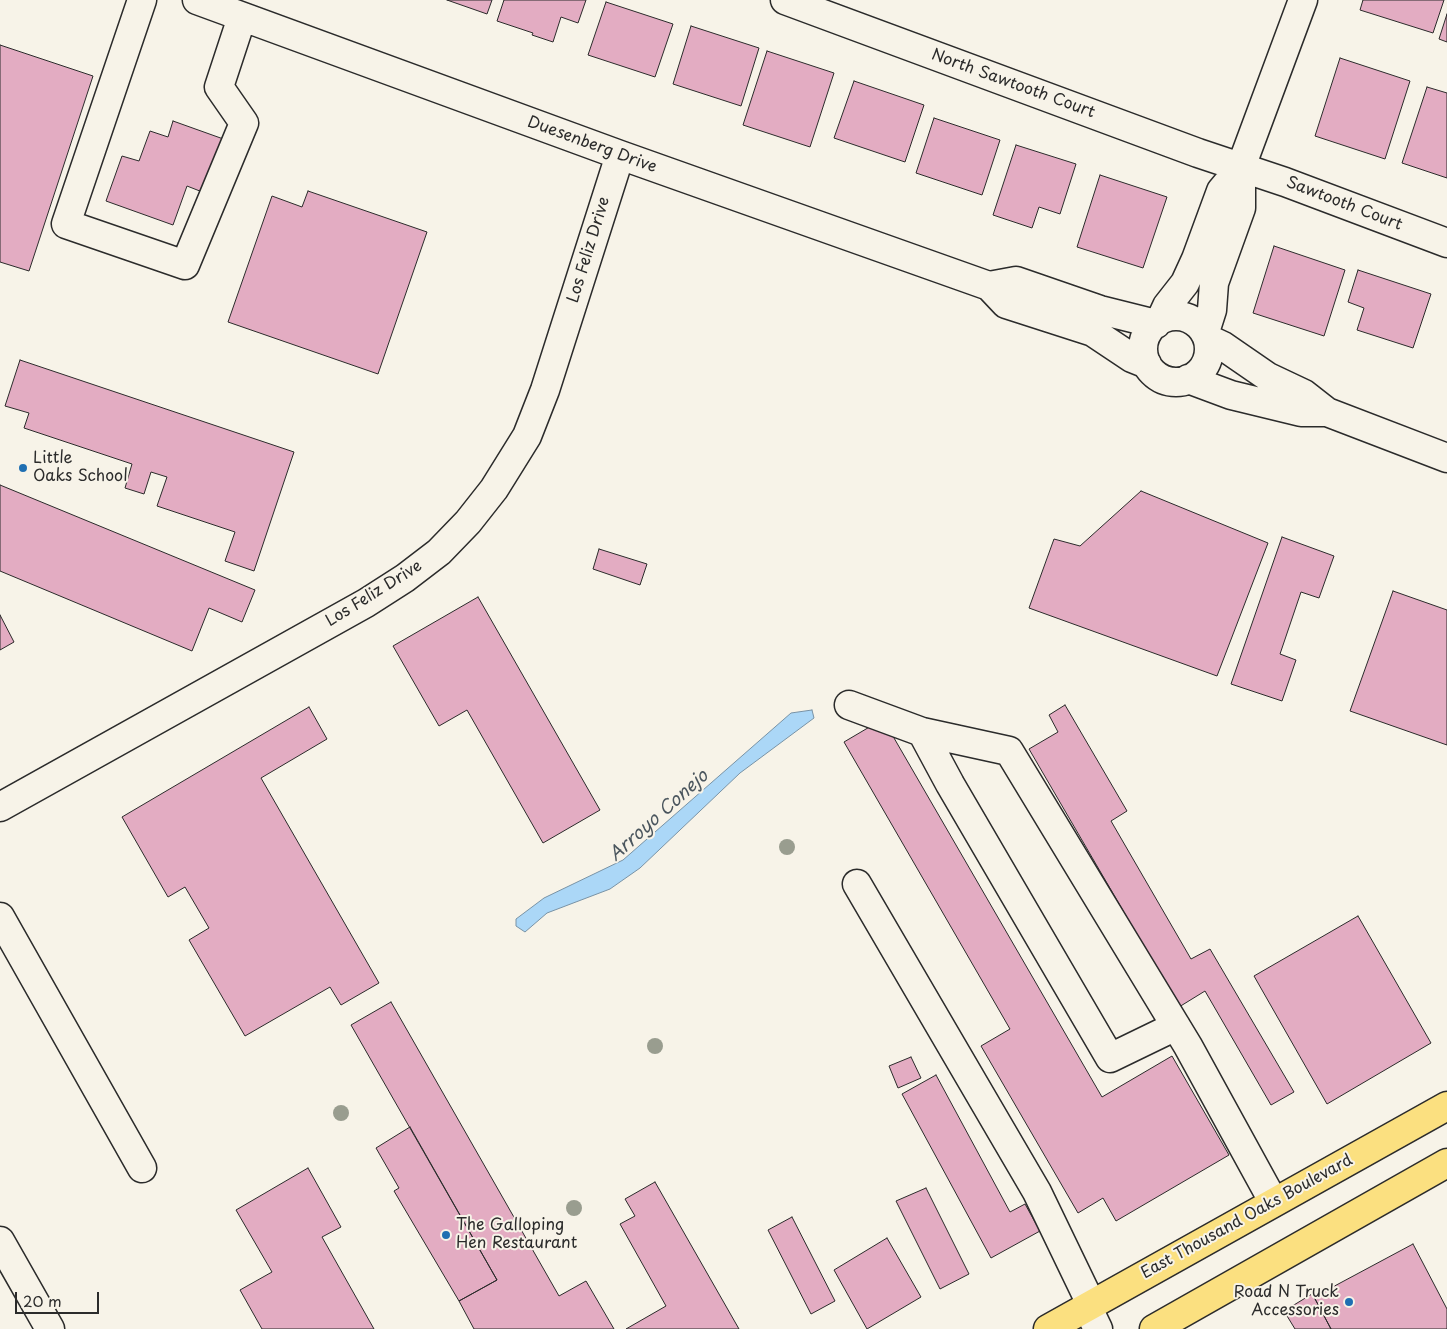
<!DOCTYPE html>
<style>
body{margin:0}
#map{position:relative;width:1447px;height:1329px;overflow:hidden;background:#f7f3e8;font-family:"Playpen Sans",sans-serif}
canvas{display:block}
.scale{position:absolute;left:15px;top:1292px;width:84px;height:22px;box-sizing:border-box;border:2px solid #2b2b2b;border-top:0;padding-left:6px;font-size:15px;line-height:18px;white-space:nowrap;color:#2b2b2b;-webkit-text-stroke:4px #f7f3e8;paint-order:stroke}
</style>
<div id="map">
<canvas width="1447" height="1329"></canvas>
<div class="scale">20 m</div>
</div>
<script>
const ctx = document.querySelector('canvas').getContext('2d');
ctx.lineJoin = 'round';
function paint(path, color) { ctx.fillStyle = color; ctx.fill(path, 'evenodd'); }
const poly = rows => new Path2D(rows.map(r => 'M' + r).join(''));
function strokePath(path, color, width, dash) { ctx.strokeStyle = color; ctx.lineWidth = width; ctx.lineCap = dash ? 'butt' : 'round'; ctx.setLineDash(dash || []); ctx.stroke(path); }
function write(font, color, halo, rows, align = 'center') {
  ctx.font = font + ' "Playpen Sans",sans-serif'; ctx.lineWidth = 4; ctx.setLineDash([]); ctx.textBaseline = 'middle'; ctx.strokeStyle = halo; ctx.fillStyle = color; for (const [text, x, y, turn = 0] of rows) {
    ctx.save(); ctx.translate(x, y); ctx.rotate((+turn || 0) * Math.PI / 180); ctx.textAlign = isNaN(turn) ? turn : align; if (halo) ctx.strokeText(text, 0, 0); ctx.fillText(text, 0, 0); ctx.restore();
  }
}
const water = poly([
 [812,710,814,718,740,773,640,868,610,889,547,913,525,932,516,926,516,919,544,898,623,860,791,713,812,710]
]);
paint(water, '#abd7f7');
strokePath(water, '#7892a5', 1);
const building = poly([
 [447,0,492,0,487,14,447,0],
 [504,0,586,0,578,23,561,17,553,42,532,35,533,33,497,21,504,0],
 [1363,0,1444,0,1433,33,1360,10,1363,0],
 [606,2,673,24,655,77,588,55,606,2],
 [1447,14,1447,42,1439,39,1447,14],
 [691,26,759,48,741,106,673,84,691,26],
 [0,45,93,76,29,271,0,262,0,45],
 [767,51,834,73,810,147,743,125,767,51],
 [1340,58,1410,81,1385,159,1315,136,1340,58],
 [854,81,924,105,905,162,834,138,854,81],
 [1427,87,1447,93,1447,178,1402,163,1427,87],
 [934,118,1000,140,982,195,916,173,934,118],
 [173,121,229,141,210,195,187,186,173,225,106,201,122,156,139,161,150,131,168,137,173,121],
 [1016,145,1076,164,1060,214,1039,207,1032,228,993,215,1016,145],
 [1100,175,1167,197,1143,268,1077,247,1100,175],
 [308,191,427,232,378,374,228,322,272,196,302,207,308,191],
 [1274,246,1345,270,1324,336,1253,313,1274,246],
 [1358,270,1431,294,1413,348,1357,330,1364,308,1348,302,1358,270],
 [20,360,294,452,254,571,225,561,235,532,157,506,167,477,151,472,144,494,125,488,132,464,24,428,29,413,5,406,20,360],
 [0,485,255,590,242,622,209,608,192,651,0,571,0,485],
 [1141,491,1268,543,1217,676,1029,608,1054,539,1080,546,1141,491],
 [1282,537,1334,556,1319,598,1301,592,1280,654,1296,660,1282,701,1231,684,1282,537],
 [599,549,647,564,640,585,593,569,599,549],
 [1393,591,1447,610,1447,745,1350,711,1393,591],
 [478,597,600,810,543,843,467,710,439,726,393,646,478,597],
 [0,615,14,642,0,650,0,615],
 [1065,705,1127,811,1111,821,1191,959,1210,949,1294,1092,1271,1105,1205,991,1179,1007,1029,749,1058,732,1049,715,1065,705],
 [309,707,327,739,261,778,379,983,341,1005,330,987,245,1036,189,940,209,928,185,887,168,897,122,817,309,707],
 [883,719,1102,1097,1172,1056,1229,1155,1116,1221,1103,1198,1078,1213,981,1046,1010,1029,844,742,883,719],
 [1358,916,1431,1043,1327,1104,1254,976,1358,916],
 [391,1002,559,1296,586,1281,614,1329,474,1329,459,1301,497,1280,351,1025,391,1002],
 [911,1057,921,1078,898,1088,889,1066,911,1057],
 [936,1075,1010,1212,1025,1204,1040,1231,991,1258,902,1094,936,1075],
 [410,1127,497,1280,459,1301,394,1191,399,1188,376,1148,410,1127],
 [308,1168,341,1227,322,1237,374,1329,262,1329,240,1290,272,1272,236,1210,308,1168],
 [655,1182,739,1329,626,1329,666,1306,620,1224,635,1216,625,1199,655,1182],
 [926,1188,969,1274,940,1289,896,1201,926,1188],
 [792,1217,835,1301,811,1314,768,1230,792,1217],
 [887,1238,921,1297,867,1329,834,1270,887,1238],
 [1413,1244,1447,1309,1447,1329,1331,1329,1314,1297,1413,1244],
 [1312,1294,1314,1297,1331,1329,1295,1329,1284,1311,1312,1294]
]);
paint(building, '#e3acc2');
strokePath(building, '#2b2b2b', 1);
const minor = poly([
 [142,0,66,224,185,265,244,123,219,87,242,17],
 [197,0,620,155,989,286,1006,304,1093,332,1132,358,1147,364],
 [785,0,1198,153,1285,182,1447,243],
 [989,286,1016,281,1100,310,1156,324],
 '1143 349a33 33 0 1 1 66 0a33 33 0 1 1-66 0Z',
 [1161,319,1167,306,1185,283,1196,259,1221,191,1241,167,1303,0],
 [1205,332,1212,310,1214,283,1241,208,1241,167],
 [1208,339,1223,346,1268,377,1304,394,1327,412,1447,458],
 [1188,379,1231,395,1301,412,1327,412],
 [849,705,922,732,1009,751,1188,1046,1273,1201],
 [922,732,950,784,1110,1058,1176,1026],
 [0,807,366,603,405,578,439,552,468,522,494,489,527,436,545,390,620,155],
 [857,884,1037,1192,1091,1304],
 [0,917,142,1168],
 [0,1241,50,1329],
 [1087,1306,1098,1329]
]);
const major = poly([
 [1048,1329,1447,1106],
 [1154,1329,1447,1163]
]);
strokePath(minor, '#2b2b2b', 31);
strokePath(major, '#2b2b2b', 31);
strokePath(minor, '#f7f3e8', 28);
strokePath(major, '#fbe080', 28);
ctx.fillStyle = '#999d8f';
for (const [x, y] of [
 [787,847],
 [655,1046],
 [341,1113],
 [574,1208]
]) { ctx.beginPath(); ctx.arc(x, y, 8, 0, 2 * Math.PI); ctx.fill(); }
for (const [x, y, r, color] of [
 [23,468,5,"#1f6fb2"],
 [446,1235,5,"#1f6fb2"],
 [1349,1302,5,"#1f6fb2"]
]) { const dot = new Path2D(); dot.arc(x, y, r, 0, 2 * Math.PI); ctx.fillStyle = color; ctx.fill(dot); strokePath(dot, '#f7f3e8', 2); }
write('16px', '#2b2b2b', '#f7f3e8', [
 ["North Sawtooth Court",1013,84,20],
 ["Duesenberg Drive",592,145,20],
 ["Sawtooth Court",1344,204,21],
 ["Los Feliz Drive",589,250,-73],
 ["Los Feliz Drive",374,594,-32],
 ["East Thousand Oaks Boulevard",1247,1217,-29]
]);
write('16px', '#2b2b2b', '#f7f3e8', [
 ["Little",33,459],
 ["Oaks School",33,477],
 ["The Galloping",456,1226],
 ["Hen Restaurant",456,1244],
 ["Road N Truck",1339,1293,"right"],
 ["Accessories",1339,1311,"right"]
], 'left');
write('italic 18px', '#4b565e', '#f7f3e8', [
 ["Arroyo Conejo",659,816,-42]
]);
</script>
